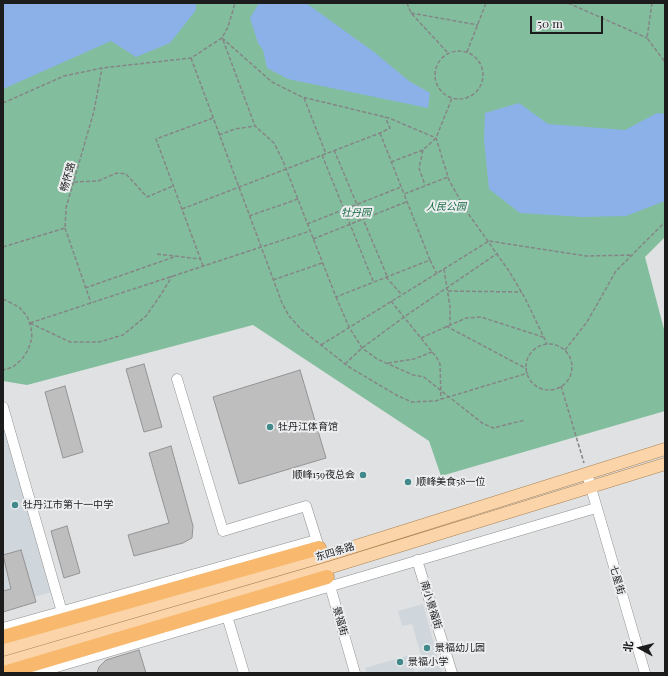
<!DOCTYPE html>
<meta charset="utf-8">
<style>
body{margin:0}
#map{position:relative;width:668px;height:676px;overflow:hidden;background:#e0e1e2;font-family:"Playfair Display","Noto Sans SC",serif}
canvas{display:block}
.frame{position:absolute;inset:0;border:4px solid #1c1c1d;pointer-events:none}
.north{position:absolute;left:620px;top:628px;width:40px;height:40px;-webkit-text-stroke:3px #edeeef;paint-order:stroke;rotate:277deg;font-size:11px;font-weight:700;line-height:16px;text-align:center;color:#1c1c1d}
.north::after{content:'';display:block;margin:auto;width:14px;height:18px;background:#1c1c1d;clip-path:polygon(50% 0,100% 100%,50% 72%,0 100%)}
.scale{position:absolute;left:530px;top:16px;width:73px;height:18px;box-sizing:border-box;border:2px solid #1c1c1d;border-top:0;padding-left:5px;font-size:12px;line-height:14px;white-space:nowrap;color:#1c1c1d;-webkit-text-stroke:3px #edeeef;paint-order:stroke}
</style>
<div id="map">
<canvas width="668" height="676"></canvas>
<div class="frame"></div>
<div class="north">北</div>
<div class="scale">50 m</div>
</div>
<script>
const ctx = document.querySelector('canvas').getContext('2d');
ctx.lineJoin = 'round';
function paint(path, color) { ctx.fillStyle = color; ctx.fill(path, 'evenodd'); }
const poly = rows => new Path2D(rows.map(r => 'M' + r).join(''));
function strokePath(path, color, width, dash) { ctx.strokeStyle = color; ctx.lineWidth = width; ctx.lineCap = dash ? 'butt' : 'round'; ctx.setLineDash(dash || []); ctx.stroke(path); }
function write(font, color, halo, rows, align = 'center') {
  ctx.font = font + ' "Playfair Display","Noto Sans SC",serif'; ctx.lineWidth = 4; ctx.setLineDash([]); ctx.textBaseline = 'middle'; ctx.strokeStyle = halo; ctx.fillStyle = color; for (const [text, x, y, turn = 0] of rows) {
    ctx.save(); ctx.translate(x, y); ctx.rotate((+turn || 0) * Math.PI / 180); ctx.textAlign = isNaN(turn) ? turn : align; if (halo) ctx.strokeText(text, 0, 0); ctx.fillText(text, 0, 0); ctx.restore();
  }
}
paint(poly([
 [3,418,52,592,3,606],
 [423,604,442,673,418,673,418,671,425,669,412,624,402,626,398,611],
 [410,655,415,673,366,673,365,668]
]), '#cfd6dc');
paint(poly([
 [3,3,665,3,665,237,645,257,665,333,665,411,441,476,429,441,253,325,27,385,3,381]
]), '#82be9d');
paint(poly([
 [3,3,196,3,196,10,170,43,136,57,111,41,3,89],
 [259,3,306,3,374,52,409,81,430,93,428,108,288,79,267,68,263,50,258,43,250,18],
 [519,103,548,124,625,130,657,113,665,114,665,201,626,216,583,217,520,213,489,189,484,140,485,113]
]), '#8cb1e8');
const building = poly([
 [144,364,162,427,144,432,126,369,144,364],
 [300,370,326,458,239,484,213,397,300,370],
 [65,386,83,452,63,458,45,392,65,386],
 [171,446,193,526,192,538,183,543,134,556,128,535,169,523,149,453,171,446],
 [67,526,80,573,64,578,51,531,67,526],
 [21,550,36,602,3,612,3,591,11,589,3,555,21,550],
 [139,650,146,673,97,673,99,667,106,660,139,650]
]);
paint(building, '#bfbebf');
strokePath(building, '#949394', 1);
const minor = poly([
 [177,379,223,531,306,506,321,554],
 [3,407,62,612],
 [587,474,645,673],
 [417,560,452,673],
 [328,579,355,673],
 [227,616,244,673],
 [3,628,316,540],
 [36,673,596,508]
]);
const major = poly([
 [3,650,321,557,665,449],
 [3,663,325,569,665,464]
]);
const highway = poly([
 [3,637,319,548],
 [4,673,327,577]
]);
strokePath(minor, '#8e8f8f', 11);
strokePath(major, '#ab8252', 13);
strokePath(highway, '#ab8252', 15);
strokePath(poly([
 [407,3,411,13,448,53],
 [568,3,647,38],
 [652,3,647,38,665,62],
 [411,13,478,25],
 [222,38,272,82,302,97,389,118,436,138,449,180,465,209,509,271,525,298,547,344],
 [223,40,255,126,274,143,283,161,336,297,430,260,404,194],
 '435 75a24 24 0 1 1 48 0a24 24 0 1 1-48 0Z',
 [467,52,486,3],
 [191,58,282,303,289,316,302,330,349,367,398,396,412,402,435,401,528,373],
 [304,98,326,154],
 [3,103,64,76,102,68,191,58,222,38,228,27,235,3],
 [380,133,404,194,448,177],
 [219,135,235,129,255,126],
 [334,150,387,276],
 [423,150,419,168,425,185],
 [322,155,373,281],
 [391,162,423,150,436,138,452,98],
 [74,182,98,181,117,173,126,174,147,197,173,186],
 [182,209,380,133,390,128,385,117],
 [249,216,298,199],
 [307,224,401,187],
 [65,228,91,303],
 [313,239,406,202],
 [3,247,65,228,66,208,94,111,102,68],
 [157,254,200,259],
 [430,260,437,274],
 [203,266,156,139,213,118],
 [444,269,450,307,450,324],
 [386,277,402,295],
 [273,280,322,263],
 [85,288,177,256],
 [448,291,522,292],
 [336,297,349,327,362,348,377,359,413,375,424,377,482,423,493,428,525,420],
 [3,299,19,307,27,316,31,327,32,338,28,350,22,359,13,367,3,370],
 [391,301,437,358,440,364,441,399],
 [30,323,310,231],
 [30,323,70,342,99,342,123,335,146,316,162,293,172,276],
 [446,326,527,369],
 [421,338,466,318,481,317,543,337],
 '526 367a23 23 0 1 1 46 0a23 23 0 1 1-46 0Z',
 [321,345,489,241,586,256,633,255],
 [565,350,587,322,616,271,665,222],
 [388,363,414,359,432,352],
 [345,364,362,348,404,317,498,253],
 [561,386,584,463]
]), '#858586', 1.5, [4, 2]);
strokePath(minor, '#fff', 10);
strokePath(major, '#fbd5a9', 12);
strokePath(highway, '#f8b96f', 14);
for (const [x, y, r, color] of [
 [270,427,4,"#41898b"],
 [363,475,4,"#41898b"],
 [408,482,4,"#41898b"],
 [15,505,4,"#41898b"],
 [427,648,4,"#41898b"],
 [400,662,4,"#41898b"]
]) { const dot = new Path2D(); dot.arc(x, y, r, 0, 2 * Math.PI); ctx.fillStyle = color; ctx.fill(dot); strokePath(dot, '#edeeef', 1.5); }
write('10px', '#1c1c1d', '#edeeef', [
 ["畅怀路",68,177,-74],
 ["东四条路",335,552,-17],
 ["七星街",617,580,74],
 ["南小景福街",431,605,73],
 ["景福街",340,621,74]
]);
write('italic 10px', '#146743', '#edeeef', [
 ["人民公园",446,207],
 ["牡丹园",356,213]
]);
write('10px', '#1c1c1d', '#edeeef', [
 ["牡丹江体育馆",278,427],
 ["顺峰159夜总会",355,475,"right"],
 ["顺峰美食58一位",416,482],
 ["牡丹江市第十一中学",23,505],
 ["景福幼儿园",435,648],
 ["景福小学",408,662]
], 'left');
</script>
